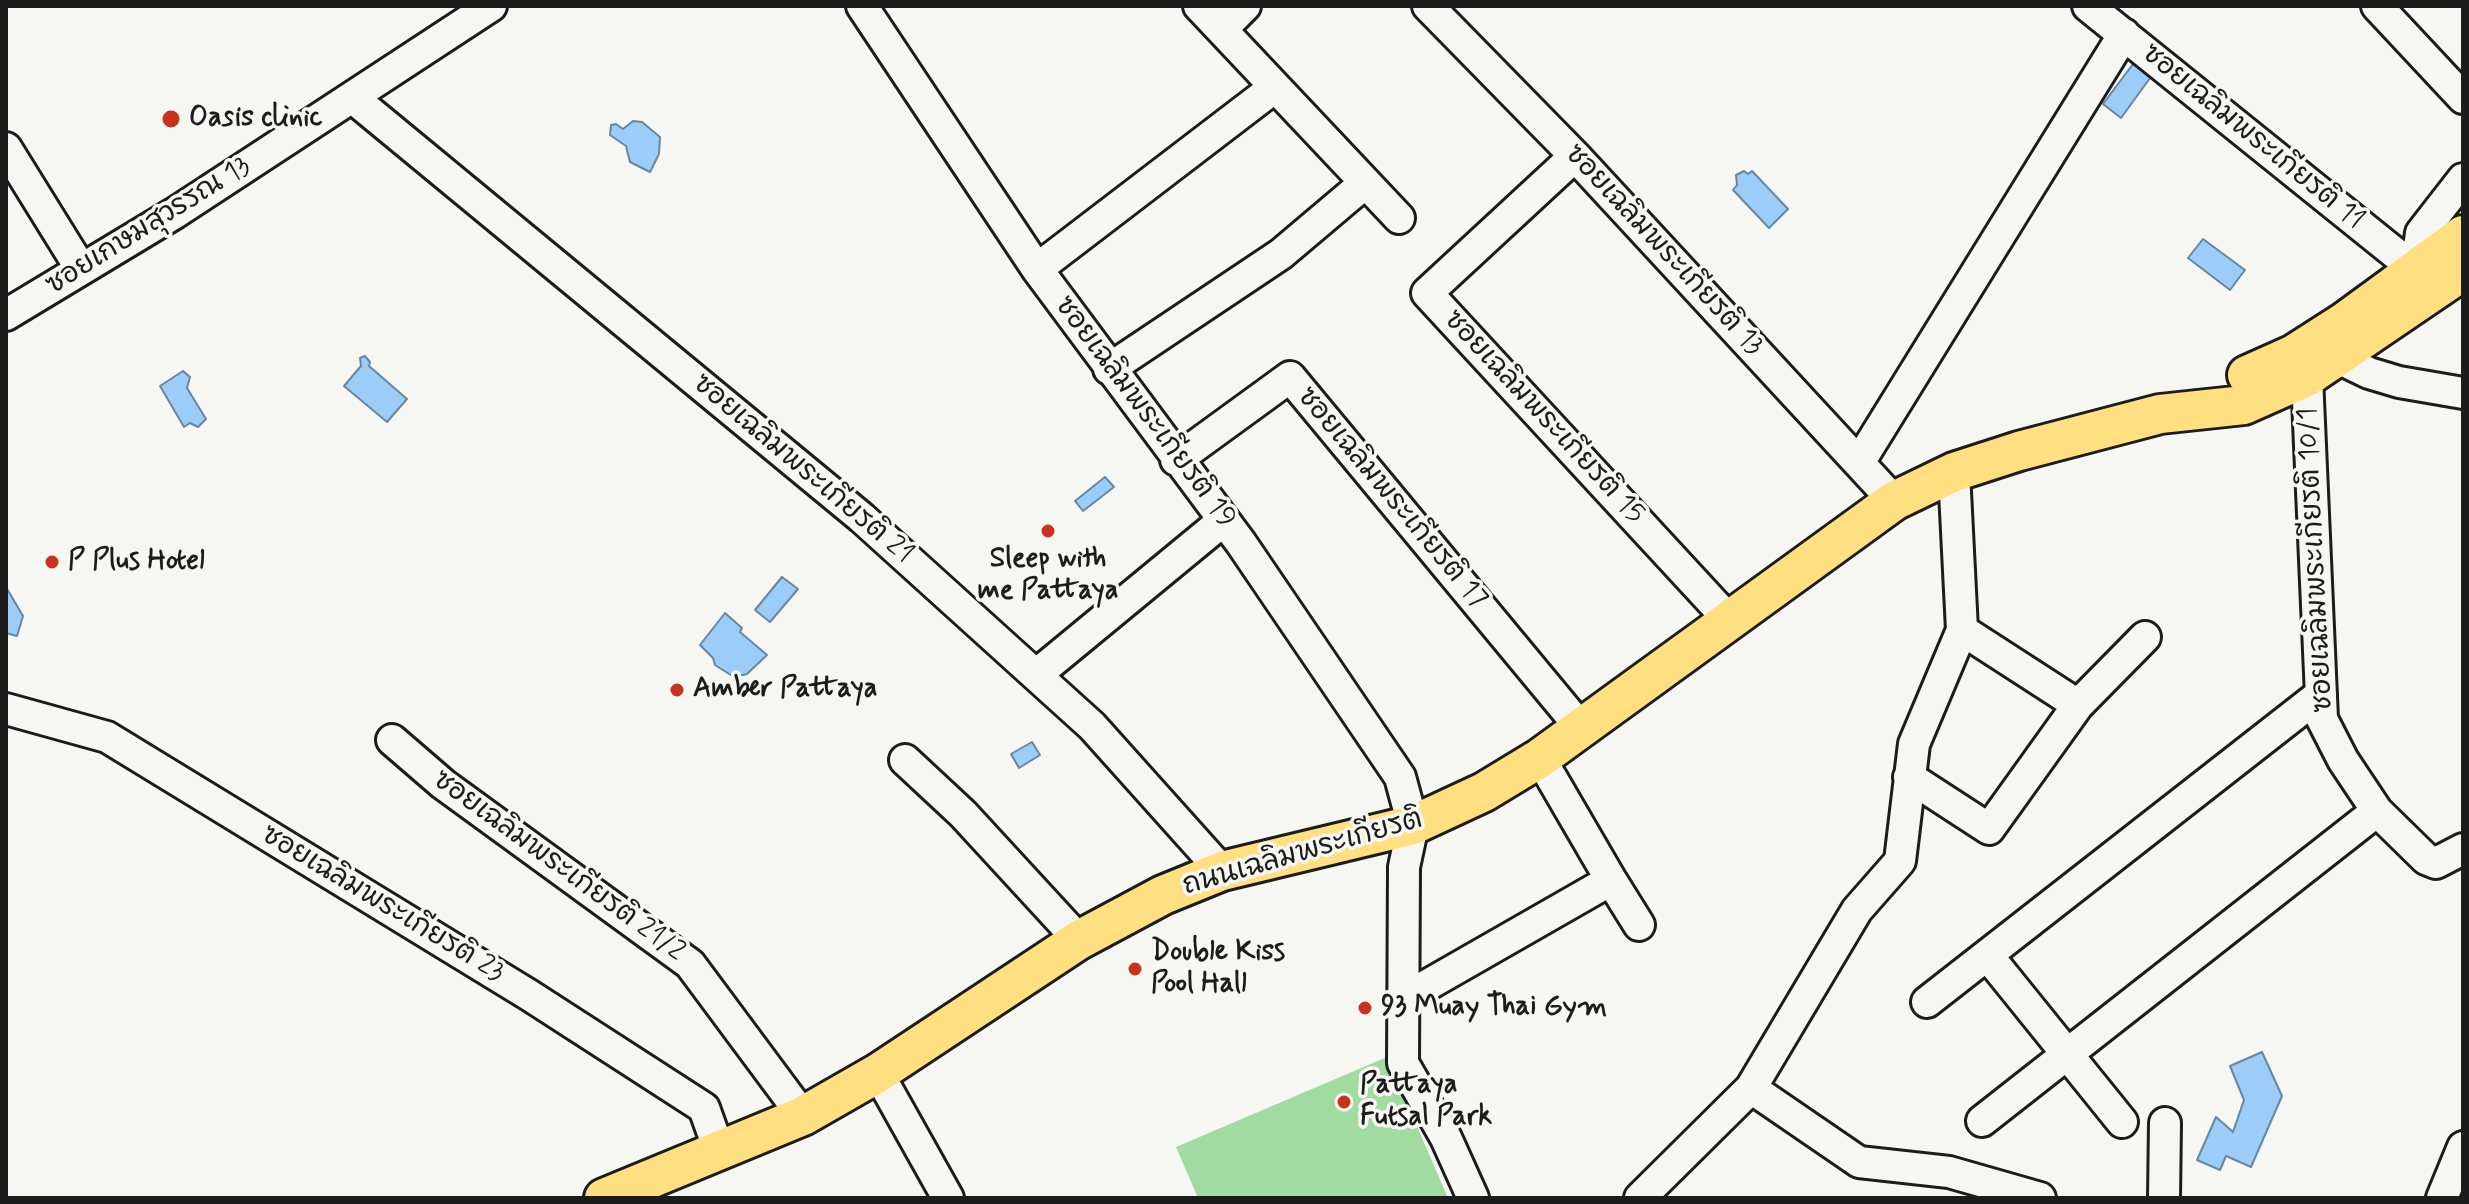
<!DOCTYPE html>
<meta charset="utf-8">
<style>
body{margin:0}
#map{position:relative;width:2469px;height:1204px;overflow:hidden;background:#f6f6f2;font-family:Mynerve,sans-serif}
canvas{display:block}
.frame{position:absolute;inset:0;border:8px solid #1c1c1c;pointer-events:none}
</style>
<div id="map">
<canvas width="2469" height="1204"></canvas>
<div class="frame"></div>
</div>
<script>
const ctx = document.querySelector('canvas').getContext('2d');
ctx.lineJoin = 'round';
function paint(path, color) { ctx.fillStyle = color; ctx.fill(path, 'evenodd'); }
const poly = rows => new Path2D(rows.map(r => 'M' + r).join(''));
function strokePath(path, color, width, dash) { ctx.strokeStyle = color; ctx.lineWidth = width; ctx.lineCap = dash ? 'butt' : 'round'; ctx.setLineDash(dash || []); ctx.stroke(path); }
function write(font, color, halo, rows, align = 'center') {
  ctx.font = font + ' Mynerve,"Playpen Sans Thai",sans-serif'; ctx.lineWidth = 7; ctx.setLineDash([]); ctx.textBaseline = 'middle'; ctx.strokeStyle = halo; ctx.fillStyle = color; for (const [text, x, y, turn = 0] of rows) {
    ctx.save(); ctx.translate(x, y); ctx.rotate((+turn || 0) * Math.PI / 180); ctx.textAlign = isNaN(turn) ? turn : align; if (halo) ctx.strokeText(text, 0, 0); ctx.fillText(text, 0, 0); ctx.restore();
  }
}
paint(poly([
 [1387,1057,1448,1198,1198,1198,1176,1147]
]), '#a1dba1');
const water = poly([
 [2136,60,2153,74,2121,118,2103,104,2136,60],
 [633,121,642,122,660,137,659,154,650,172,630,162,626,146,610,135,611,125,616,124,623,129,633,121],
 [1744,171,1748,174,1752,171,1788,209,1769,228,1733,190,1737,185,1736,175,1744,171],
 [2203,239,2245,270,2230,290,2188,258,2203,239],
 [365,356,370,362,369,366,407,399,387,422,344,386,361,366,360,358,365,356],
 [183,371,190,377,187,388,206,419,198,427,190,423,184,427,160,386,183,371],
 [1105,477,1114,487,1083,511,1075,501,1105,477],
 [782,577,798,589,770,622,755,610,782,577],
 [6,587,23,616,17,636,6,633,6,587],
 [725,613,742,628,740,632,767,655,747,674,734,677,715,665,713,658,700,645,725,613],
 [1032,742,1040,755,1019,768,1011,754,1032,742],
 [2262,1052,2282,1096,2251,1167,2226,1156,2220,1170,2197,1160,2216,1117,2233,1132,2244,1100,2230,1066,2262,1052]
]);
paint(water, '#9bcdf8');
strokePath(water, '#6886a0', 2);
const minor = poly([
 [862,6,1037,269,1241,543,1400,777,1413,825,1404,867,1403,1063,1446,1138,1473,1198],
 [1199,6,1399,218],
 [1428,6,1575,156,1894,501],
 [2088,6,2416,270],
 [2377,6,2463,98],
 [1222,29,1245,6],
 [353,98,862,518,1092,726,1222,871],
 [6,148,81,269],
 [1575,156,1427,293,1730,621],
 [1037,269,1275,87],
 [2416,270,2421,233,2463,179],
 [6,315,175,213,491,6],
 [2338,358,2369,373,2399,382,2463,393],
 [1109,369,1281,254,1365,183],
 [2307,377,2322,719,2343,760,2377,811,2426,859,2436,863,2463,849],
 [1176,460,1290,377,1581,728],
 [1860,461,2124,34],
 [1962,630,2078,705],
 [1036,675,1224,520],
 [6,709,107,737,529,995,704,1108,720,1153],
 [392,740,443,784,690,964,803,1116],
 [905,760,963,814,1079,940],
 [1909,777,1989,829,2078,705,2145,637],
 [1611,880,1639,925],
 [1988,956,2122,1122],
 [1403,999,1611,880,1540,758],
 [1927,1002,2321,694],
 [878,1073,948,1198],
 [1751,1088,1859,1162,1949,1172,2040,1198],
 [1982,1121,2377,811],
 [1640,1198,1751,1088,1857,910,1900,861,1914,744,1962,630,1954,472],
 [2164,1198,2165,1123],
 [2442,1198,2463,1147]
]);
const major = poly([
 [2247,375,2294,354,2344,322,2463,235],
 [604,1198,803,1116,878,1073,1079,940,1163,895,1222,871,1413,825,1484,792,1540,758,1894,501,1954,472,2019,451,2160,414,2244,405,2307,377,2463,271]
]);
strokePath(minor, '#1c1c1c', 36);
strokePath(major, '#1c1c1c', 44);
strokePath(minor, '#f6f6f2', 30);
strokePath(major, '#ffdf80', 38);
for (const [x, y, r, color] of [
 [171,119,10,"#c8321e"],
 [1048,531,8,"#c8321e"],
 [52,562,8,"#c8321e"],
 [677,690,8,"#c8321e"],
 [1135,969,8,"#c8321e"],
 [1365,1008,8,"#c8321e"],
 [1344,1102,8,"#c8321e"]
]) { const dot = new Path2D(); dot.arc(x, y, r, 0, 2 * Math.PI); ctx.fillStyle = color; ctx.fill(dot); strokePath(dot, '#f6f6f2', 3); }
write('bold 28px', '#1c1c1c', '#f6f6f2', [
 ["Oasis clinic",189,119],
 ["Sleep with",1048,560,"center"],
 ["me Pattaya",1048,592,"center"],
 ["P Plus Hotel",68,562],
 ["Amber Pattaya",693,690],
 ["Double Kiss",1151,953],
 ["Pool Hall",1151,985],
 ["93 Muay Thai Gym",1381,1008],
 ["Pattaya",1360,1086],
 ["Futsal Park",1360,1118]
], 'left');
write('28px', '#1c1c1c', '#f6f6f2', [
 ["ซอยเฉลิมพระเกียรติ 11",2252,138,39],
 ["ซอยเกษมสุวรรณ 13",149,227,-32],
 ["ซอยเฉลิมพระเกียรติ 13",1663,251,47],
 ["ซอยเฉลิมพระเกียรติ 19",1144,413,53],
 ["ซอยเฉลิมพระเกียรติ 15",1543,418,47],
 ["ซอยเฉลิมพระเกียรติ 21",802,470,40],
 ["ซอยเฉลิมพระเกียรติ 17",1391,499,50],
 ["ซอยเฉลิมพระเกียรติ 10/1",2317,560,-93],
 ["ถนนเฉลิมพระเกียรติ",1303,854,-16],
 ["ซอยเฉลิมพระเกียรติ 21/2",558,867,36],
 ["ซอยเฉลิมพระเกียรติ 23",382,905,31]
]);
</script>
